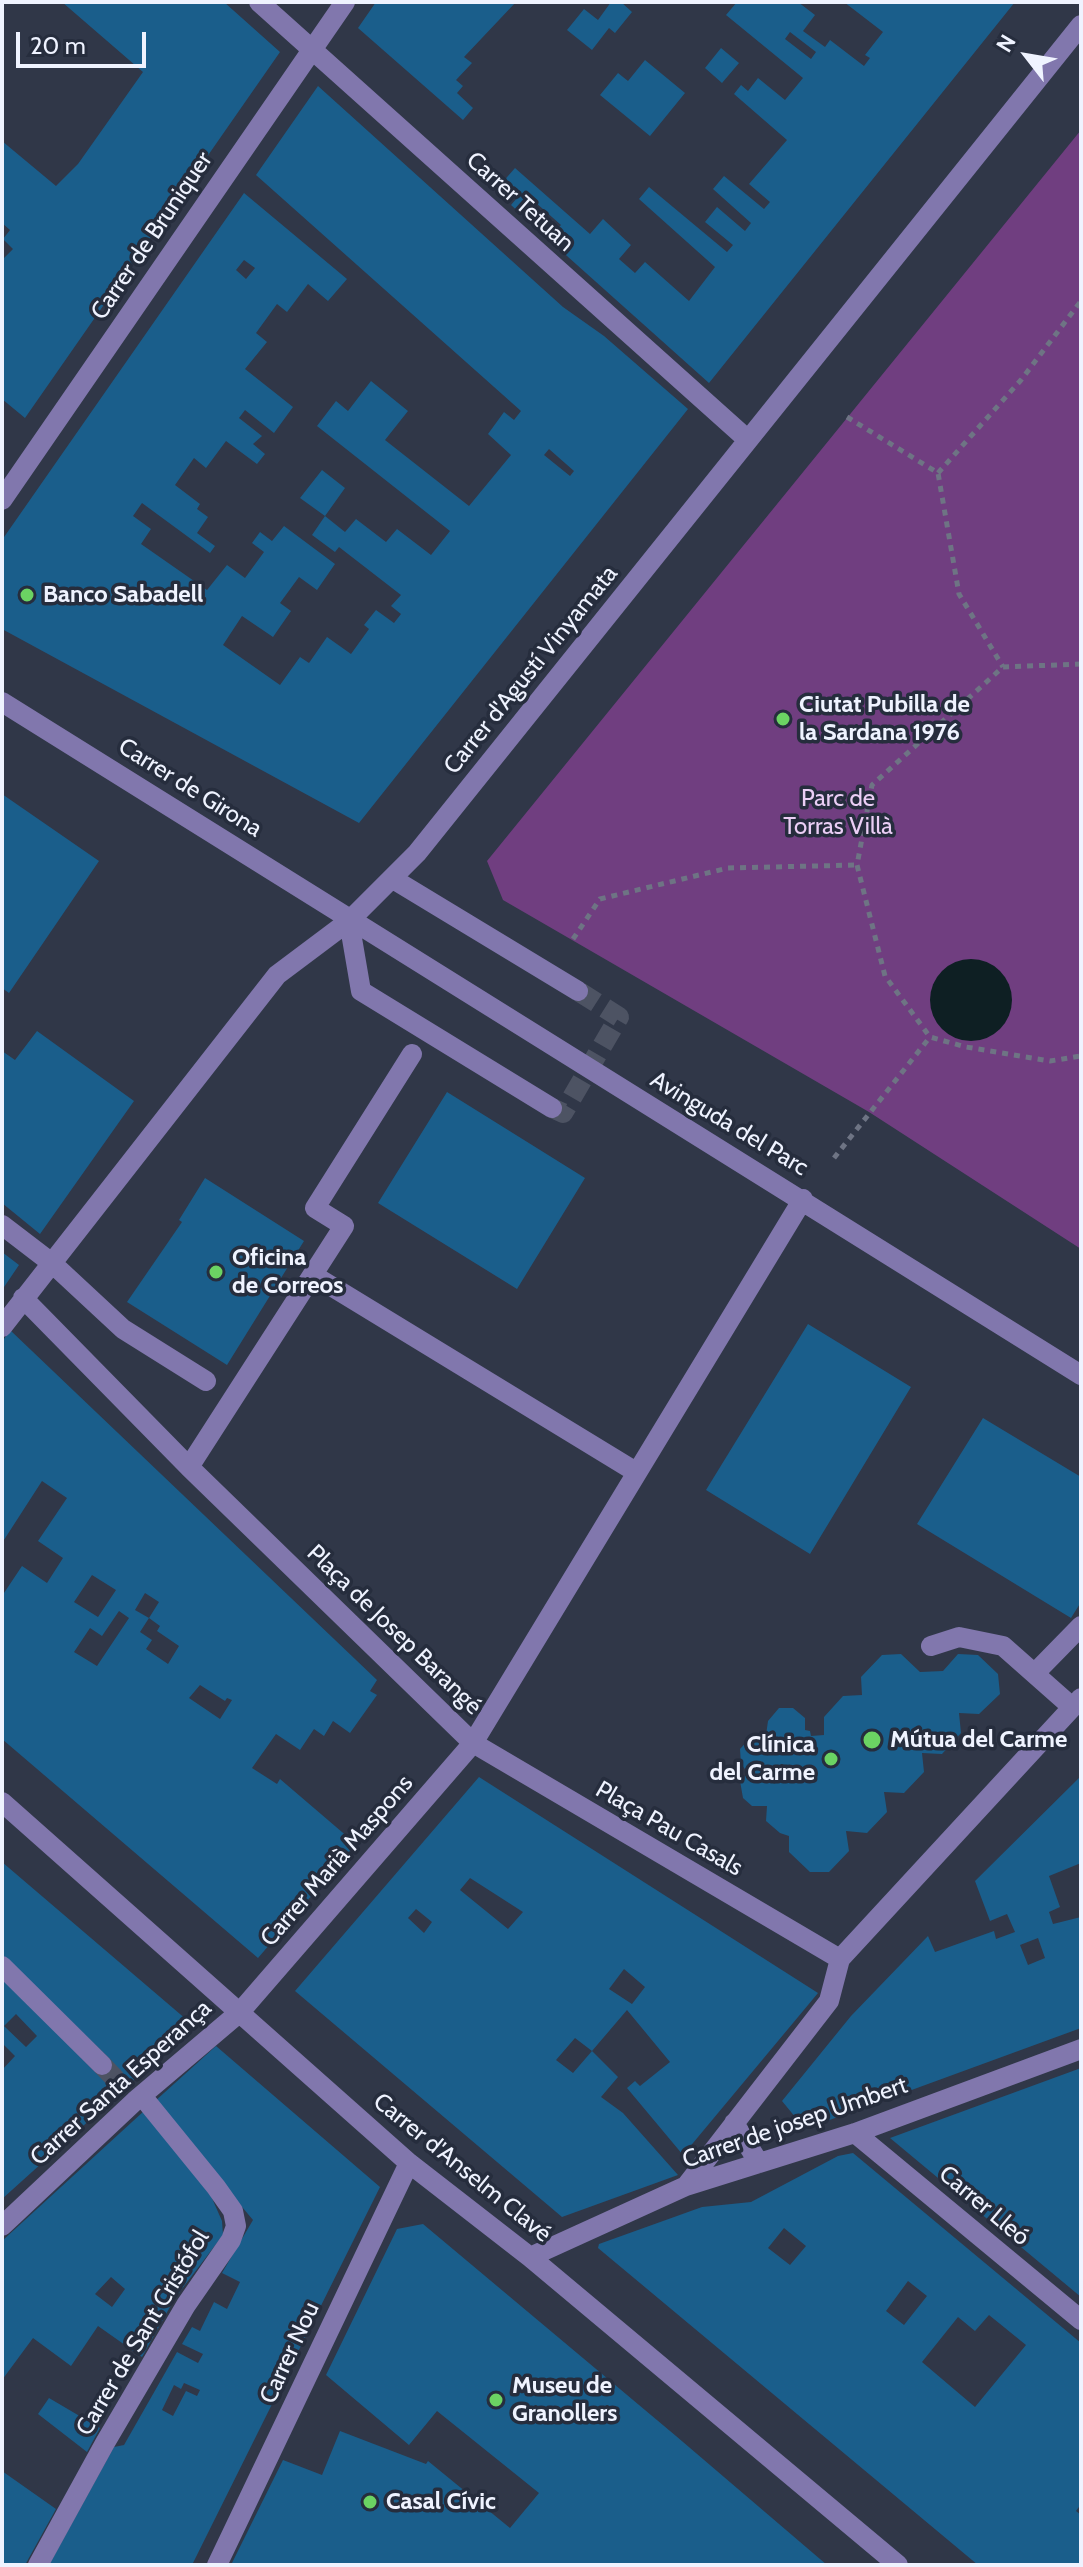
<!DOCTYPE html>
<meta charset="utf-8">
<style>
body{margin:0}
#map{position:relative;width:1083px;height:2567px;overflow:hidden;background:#303748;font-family:Cabin,sans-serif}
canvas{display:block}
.frame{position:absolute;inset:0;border:4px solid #eff3ff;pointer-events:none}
.north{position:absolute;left:987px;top:16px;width:80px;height:80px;-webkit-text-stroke:6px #262d3d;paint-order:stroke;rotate:301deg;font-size:22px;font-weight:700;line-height:32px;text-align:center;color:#eff3ff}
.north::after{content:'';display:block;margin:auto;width:28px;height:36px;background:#eff3ff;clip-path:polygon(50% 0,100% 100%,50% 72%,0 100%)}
.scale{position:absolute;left:16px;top:32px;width:130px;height:36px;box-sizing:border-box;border:4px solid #eff3ff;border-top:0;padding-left:10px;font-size:24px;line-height:28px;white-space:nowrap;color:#eff3ff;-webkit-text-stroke:6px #262d3d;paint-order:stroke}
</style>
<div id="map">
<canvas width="1083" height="2567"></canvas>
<div class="frame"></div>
<div class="north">N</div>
<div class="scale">20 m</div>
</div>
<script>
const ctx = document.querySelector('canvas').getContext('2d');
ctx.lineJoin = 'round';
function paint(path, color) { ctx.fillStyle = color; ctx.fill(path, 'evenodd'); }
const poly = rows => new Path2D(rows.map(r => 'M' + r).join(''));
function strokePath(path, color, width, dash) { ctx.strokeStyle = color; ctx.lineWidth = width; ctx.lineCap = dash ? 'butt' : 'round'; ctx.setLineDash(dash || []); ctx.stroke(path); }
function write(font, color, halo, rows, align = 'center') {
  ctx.font = font + ' Cabin,sans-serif'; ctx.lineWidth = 7; ctx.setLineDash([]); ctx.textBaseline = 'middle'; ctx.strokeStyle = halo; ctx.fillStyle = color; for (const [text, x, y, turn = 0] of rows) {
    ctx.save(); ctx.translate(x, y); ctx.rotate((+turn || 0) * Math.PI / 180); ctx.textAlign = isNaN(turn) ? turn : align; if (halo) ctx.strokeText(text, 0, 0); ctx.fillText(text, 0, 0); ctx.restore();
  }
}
paint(poly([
 [1081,130,1081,1249,869,1112,503,900,487,861]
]), '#703e80');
paint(poly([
 '930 1000a41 41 0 1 1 82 0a41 41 0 1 1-82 0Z'
]), '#0e1f23');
paint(poly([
 [62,2,224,2,280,52,25,418,2,399,2,260,13,249,3,239,10,230,2,223,2,141,56,186,78,164,143,72],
 [376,2,516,2,464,57,472,63,456,80,463,86,457,93,473,108,463,120,358,28],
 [611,2,621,2,632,12,615,33,609,28,592,50,567,30,584,9,598,20],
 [737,2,798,2,815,15,803,31,825,47,830,40,864,66,870,58,865,55,883,32,844,2,1015,2,709,383,548,239,561,225,535,202,523,216,511,205,517,198,501,184,515,168,590,234,603,219,631,245,619,259,635,273,645,262,689,301,715,267,639,199,649,187,727,252,733,245,705,222,717,207,745,231,751,223,713,189,724,176,764,209,770,202,749,184,787,140,734,94,741,85,748,91,758,78,785,100,803,78,726,15],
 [790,32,816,52,811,59,785,39],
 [721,48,739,63,722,83,705,68],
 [645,60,685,93,650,136,600,95,618,73,628,81],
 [318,86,563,307,604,336,688,409,359,823,2,629,2,540,244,193,347,279,328,301,308,284,287,312,277,304,256,333,267,342,245,369,293,407,274,433,245,410,239,418,262,436,253,444,265,454,257,464,226,441,206,468,194,458,175,485,200,504,197,509,208,517,197,533,215,546,210,553,142,503,133,516,151,529,141,544,207,590,227,565,245,578,264,552,252,543,260,532,272,541,284,526,335,564,317,590,299,577,280,603,291,611,273,637,242,616,223,645,280,685,300,657,309,663,327,637,351,654,369,629,364,625,376,610,394,623,401,614,391,606,401,595,339,547,335,552,312,535,325,516,345,532,356,519,386,542,397,529,431,555,450,531,317,426,336,401,348,411,371,381,408,411,385,440,469,506,511,455,488,434,504,412,514,420,521,411,256,175],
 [244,260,255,268,246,279,236,270],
 [549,449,574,471,570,476,544,455],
 [322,470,345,488,325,516,300,498],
 [2,794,99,861,9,993,2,988],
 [37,1031,134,1101,40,1234,2,1203,2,1051,15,1060],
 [447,1092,585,1178,517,1289,378,1203],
 [205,1178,304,1241,227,1365,127,1302,182,1222,179,1220],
 [2,1252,19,1265,2,1290],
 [808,1324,911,1387,810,1554,706,1490],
 [10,1330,377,1680,370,1691,377,1695,350,1733,333,1721,324,1736,314,1729,300,1750,276,1734,252,1768,277,1784,280,1779,356,1844,258,1958,2,1739,2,1596,22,1566,47,1583,63,1558,38,1541,67,1498,42,1481,2,1543,2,1342],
 [92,1575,116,1590,98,1617,74,1602],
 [145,1593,159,1602,149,1618,160,1626,157,1631,179,1646,168,1664,146,1649,152,1640,140,1632,149,1618,135,1610],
 [119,1611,129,1618,97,1666,74,1652,90,1628,102,1636],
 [200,1685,225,1701,227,1698,232,1700,220,1719,189,1698],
 [983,1418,1081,1477,1081,1602,1071,1618,917,1524],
 [901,1654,920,1672,943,1671,958,1654,978,1655,998,1674,1000,1694,979,1714,959,1713,961,1733,942,1754,922,1753,924,1772,904,1793,884,1792,887,1812,867,1833,846,1831,849,1851,829,1872,810,1872,789,1852,789,1836,780,1833,766,1821,767,1806,752,1806,743,1798,740,1781,748,1773,741,1764,740,1749,753,1735,766,1735,768,1721,779,1708,793,1708,805,1718,805,1730,810,1731,811,1736,824,1735,824,1717,843,1696,862,1695,861,1677,882,1655],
 [1081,1776,1081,1863,1049,1876,1060,1907,1049,1912,1053,1924,1081,1917,1081,2028,805,2129,782,2101,851,2016,928,1936,935,1952,994,1931,996,1939,1015,1932,1007,1914,990,1921,975,1881],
 [1038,1938,1045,1958,1028,1965,1020,1945],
 [479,1777,818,1993,683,2155,627,2088,635,2081,640,2086,670,2062,627,2010,592,2051,575,2038,556,2060,573,2073,592,2051,618,2077,601,2097,623,2113,678,2175,562,2217,295,1991],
 [470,1878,523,1912,508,1929,460,1890],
 [416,1909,432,1922,424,1933,408,1918],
 [624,1969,645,1987,632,2004,609,1989],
 [2,1862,194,2026,2,2199,2,2070,15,2056,2,2043,2,1977,96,2073,109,2058,2,1955],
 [16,2014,37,2036,26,2047,4,2026],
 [216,2046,380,2187,192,2565,49,2565,114,2447,124,2445,177,2352,198,2363,203,2354,182,2344,192,2327,200,2331,214,2302,227,2309,240,2282,222,2273,253,2220,154,2102],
 [184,2383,200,2390,197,2396,186,2391,173,2416,162,2410,174,2385,181,2389],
 [1081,2068,1081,2297,890,2138],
 [144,2111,211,2196,222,2221,223,2235,175,2298,142,2357,98,2326,71,2366,33,2338,2,2380,2,2241],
 [111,2277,125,2289,112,2307,95,2294],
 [853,2153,1081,2343,1081,2504,1076,2511,1081,2515,1081,2565,978,2565,598,2248,599,2244,702,2207,751,2202,838,2156],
 [784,2228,806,2246,790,2265,768,2248],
 [908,2281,927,2296,904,2325,886,2311],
 [989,2315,1026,2345,975,2407,922,2362,958,2317,975,2331],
 [423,2224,676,2436,827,2565,231,2565,283,2460,322,2475,340,2431,426,2464,428,2461,510,2528,539,2493,437,2411,409,2445,326,2375,397,2229],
 [49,2398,100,2428,87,2452,38,2414],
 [2,2471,56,2509,25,2565,2,2565]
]), '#1a5e8b');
strokePath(poly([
 [552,1108,563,1113,619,1017,578,991],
 [102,2065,125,2089]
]), '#4d5363', 20, [20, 10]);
strokePath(poly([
 [847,417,938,473,959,594,1003,667],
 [938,473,1021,380,1081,301],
 [1081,664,1003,667,872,785,857,865,885,976,930,1037,966,1047,1050,1061,1081,1056],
 [573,939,600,899,728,868,857,865],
 [834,1158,930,1037]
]), '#6e7484', 5, [6, 6]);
strokePath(poly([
 [259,2,748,440],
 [2,500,345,2],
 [2,702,1081,1375],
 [393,879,578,991],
 [349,921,361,991,552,1108],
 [2,1225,53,1264,123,1329,206,1381],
 [313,1275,636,1472],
 [23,1298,189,1467,473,1743,840,1959],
 [2,1327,277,975,349,921,417,853,1081,25],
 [189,1467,344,1226,315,1208,412,1054],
 [931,1646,959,1637,1003,1646,1072,1707],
 [1036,1672,1081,1626],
 [2,1802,409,2163,530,2257,898,2565],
 [2,1966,102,2065],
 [734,2123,759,2163],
 [855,2133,1081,2320],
 [686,2186,829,2001,840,1959,1081,1698],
 [2,2226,135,2101,240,2012,473,1743,803,1199],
 [530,2257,686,2186,855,2133,1081,2049],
 [38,2565,105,2443,186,2305,231,2240,236,2226,233,2211,216,2187,142,2096],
 [217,2565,409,2163]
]), '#8177ad', 20);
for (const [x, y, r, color] of [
 [27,595,8,"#6bd363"],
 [783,719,8,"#6bd363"],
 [216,1272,8,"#6bd363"],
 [872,1740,10,"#6bd363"],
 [831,1759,8,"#6bd363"],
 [496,2400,8,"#6bd363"],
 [370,2502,8,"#6bd363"]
]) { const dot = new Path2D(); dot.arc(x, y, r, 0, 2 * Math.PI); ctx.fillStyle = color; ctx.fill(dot); strokePath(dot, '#262d3d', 3); }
write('24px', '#eff3ff', '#262d3d', [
 ["Carrer Tetuan",520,202,42],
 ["Carrer de Bruniquer",152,236,-56],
 ["Carrer d'Agustí Vinyamata",531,670,-51],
 ["Carrer de Girona",190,788,32],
 ["Avinguda del Parc",729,1124,31],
 ["Plaça de Josep Barangé",394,1630,44],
 ["Plaça Pau Casals",669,1829,30],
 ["Carrer Marià Maspons",337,1861,-49],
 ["Carrer Santa Esperança",121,2083,-42],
 ["Carrer de josep Umbert",795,2123,-19],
 ["Carrer d'Anselm Clavé",462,2168,39],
 ["Carrer Lleó",984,2206,40],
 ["Carrer de Sant Cristófol",143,2333,-59],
 ["Carrer Nou",290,2353,-65]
]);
write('bold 24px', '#eff3ff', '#262d3d', [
 ["Banco Sabadell",43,595],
 ["Ciutat Pubilla de",799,705],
 ["la Sardana 1976",799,733],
 ["Oficina",232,1258],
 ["de Correos",232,1286],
 ["Mútua del Carme",890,1740],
 ["Clínica",815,1745,"right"],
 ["del Carme",815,1773,"right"],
 ["Museu de",512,2386],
 ["Granollers",512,2414],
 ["Casal Cívic",386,2502]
], 'left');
write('24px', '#ebcef5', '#262d3d', [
 ["Parc de",838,799],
 ["Torras Villà",838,827]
]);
</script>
